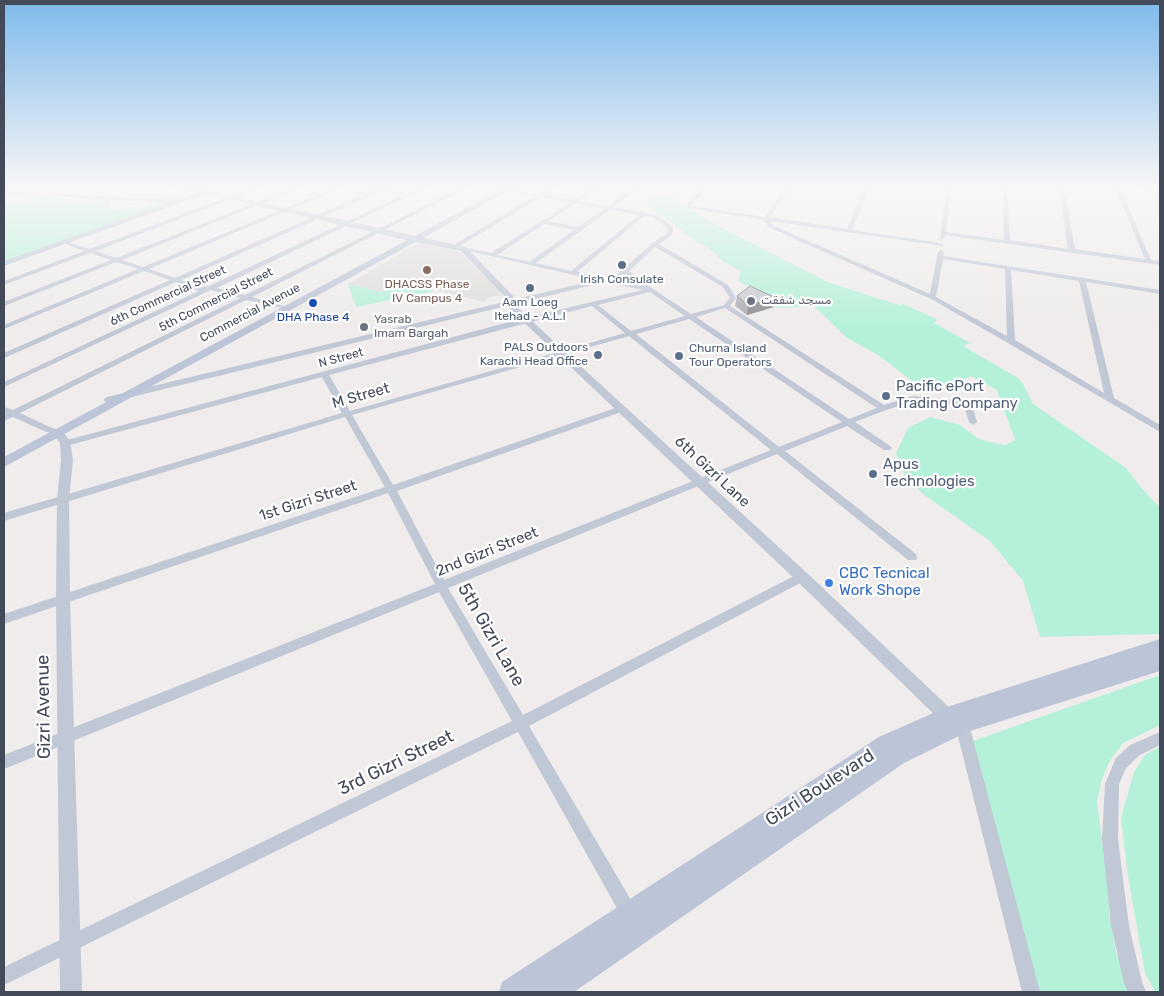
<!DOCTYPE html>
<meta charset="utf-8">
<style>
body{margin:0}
#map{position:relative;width:1164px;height:996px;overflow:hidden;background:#efeceb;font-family:Rubik,sans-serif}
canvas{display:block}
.frame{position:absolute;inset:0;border:5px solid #434a5a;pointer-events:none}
</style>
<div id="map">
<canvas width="1164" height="996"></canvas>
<div class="frame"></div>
</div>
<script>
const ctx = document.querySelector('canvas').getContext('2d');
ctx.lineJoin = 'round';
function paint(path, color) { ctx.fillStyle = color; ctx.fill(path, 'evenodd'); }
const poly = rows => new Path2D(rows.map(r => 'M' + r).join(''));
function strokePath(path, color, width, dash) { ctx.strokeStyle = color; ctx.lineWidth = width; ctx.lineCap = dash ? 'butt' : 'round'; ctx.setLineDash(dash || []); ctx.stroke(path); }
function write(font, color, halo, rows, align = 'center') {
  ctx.font = font + ' Rubik,Vazirmatn,sans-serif'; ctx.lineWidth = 4.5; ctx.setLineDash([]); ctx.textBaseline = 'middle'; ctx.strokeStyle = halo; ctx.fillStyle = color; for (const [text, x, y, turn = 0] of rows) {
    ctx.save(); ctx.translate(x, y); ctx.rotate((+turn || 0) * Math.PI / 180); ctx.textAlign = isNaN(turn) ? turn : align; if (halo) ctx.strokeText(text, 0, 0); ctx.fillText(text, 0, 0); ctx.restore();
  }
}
paint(poly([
 [419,243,460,252,504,295,490,297,484,302,401,281,381,292,348,284]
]), '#e0dddd');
paint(poly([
 [34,197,109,203,111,209,118,211,130,207,139,209,158,202,173,203,4,263,4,204,15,204],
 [653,197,674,199,720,227,828,282,876,298,900,305,903,304,937,319,934,323,970,343,963,346,1018,378,1023,384,1033,404,1126,468,1138,484,1156,504,1160,506,1160,634,1040,637,1023,581,990,541,923,494,906,478,896,453,908,428,930,417,960,425,977,438,989,442,1006,445,1015,440,997,390,971,376,956,384,912,381,878,355,847,338,814,306,778,308,748,294,752,289,738,281,741,271,724,262,709,248,695,241,662,215,656,214,646,202],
 [401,281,435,291,356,307,348,284,381,292],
 [1160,675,1160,725,1123,743,1109,762,1101,782,1097,802,1107,877,1109,912,1116,953,1133,992,1035,992,983,792,973,741],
 [1160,747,1160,992,1155,992,1145,973,1128,876,1121,818,1134,772,1145,755]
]), '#b5f1d8');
paint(poly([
 [252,188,259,188,96,251,116,258,293,188,300,188,122,260,143,267,334,188,341,188,149,269,175,278,378,188,408,193,419,188,425,188,217,288,245,295,461,188,467,188,252,297,283,306,283,308,246,300,20,413,52,428,53,430,52,432,46,432,13,417,4,421,4,415,6,413,4,412,4,407,13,410,240,298,211,290,4,387,4,382,199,291,176,282,4,358,4,353,170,280,144,271,4,329,4,325,138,269,116,262,4,306,4,302,111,260,90,253,6,284,4,285,4,281,84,251,63,243,63,241,90,249,252,188],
 [381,191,403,195,209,286,201,287,181,280,381,191],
 [495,188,507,188,539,194,549,188,555,188,545,195,574,200,592,188,598,188,579,201,608,206,633,188,639,188,613,207,656,215,673,227,672,235,659,244,728,285,736,298,730,306,884,405,912,396,971,401,977,422,973,425,969,422,964,405,912,402,886,410,855,422,890,446,892,448,890,450,884,450,847,426,785,451,916,554,917,557,916,560,908,560,777,454,448,588,523,715,798,574,802,573,806,574,808,577,806,580,529,726,635,907,637,913,635,919,629,921,623,919,518,732,4,985,4,967,512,721,439,592,4,769,4,755,435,584,388,493,4,624,4,614,385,487,345,417,4,521,4,513,342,413,322,377,66,446,61,443,63,441,524,318,643,290,605,282,107,403,103,400,107,397,596,280,460,249,463,247,491,253,570,203,541,197,456,248,452,248,452,246,535,196,495,188],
 [575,204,604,209,578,227,548,221,575,204],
 [610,210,639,215,571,271,536,263,610,210],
 [644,216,652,217,668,229,667,233,653,243,612,279,577,272,644,216],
 [544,224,574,230,529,262,497,255,544,224],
 [655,247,723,287,730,298,724,305,691,314,653,289,629,271,655,247],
 [626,274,641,286,618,281,626,274],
 [650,292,685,316,631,331,598,305,650,292],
 [592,306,625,333,350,411,329,375,592,306],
 [725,308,877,408,849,419,696,317,725,308],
 [689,319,842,422,779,447,636,334,689,319],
 [629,336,771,450,444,580,397,491,624,411,625,409,621,406,618,407,393,485,352,415,629,336],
 [703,188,708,188,692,204,692,206,765,217,784,188,789,188,770,217,847,229,864,188,869,188,852,230,941,243,943,244,943,246,770,221,772,225,930,294,938,252,941,250,944,252,943,256,1160,290,1160,294,1086,282,1114,398,1160,425,1160,432,1008,343,931,299,768,227,764,220,688,208,687,203,703,188],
 [943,259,1005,269,1007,336,936,297,943,259],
 [1011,270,1079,281,1104,393,1015,340,1011,270],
 [947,188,951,188,946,232,1004,240,1003,188,1007,188,1010,240,1068,249,1059,188,1064,188,1075,249,1145,259,1115,188,1120,188,1151,260,1160,261,1160,265,945,235,944,239,940,239,947,188],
 [1140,188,1160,189,1160,191,1142,189,1140,188],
 [4,191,179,200,182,202,179,204,4,193,4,191],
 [962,718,967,720,969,724,1040,992,1022,992,955,724,957,720,962,718],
 [1160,732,1160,745,1140,755,1126,768,1119,784,1118,839,1129,926,1142,982,1146,992,1128,992,1124,983,1111,926,1102,839,1105,784,1116,758,1130,745,1160,732]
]), '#c0c7d5');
paint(poly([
 [173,188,205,190,466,247,514,297,513,303,564,351,807,573,953,711,955,716,953,721,947,724,941,721,797,581,558,355,506,305,507,299,461,251,406,240,205,194,4,266,4,261,196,193,173,188],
 [49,427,62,431,70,441,73,460,69,499,70,599,82,992,60,992,56,599,57,499,61,460,60,443,54,435,43,430,49,427]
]), '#c0c7d5');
paint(poly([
 [504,188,514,188,4,467,4,457,504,188],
 [1160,639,1160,655,1156,656,1160,655,1160,671,967,732,904,763,574,992,538,992,538,991,535,992,499,992,502,982,879,737,947,707,1160,639]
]), '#bcc4d7');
paint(poly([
 [737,296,776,298,774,307,747,315,735,306]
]), '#aeafb6');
paint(poly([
 [776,298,774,307,747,315,748,305]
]), '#8d8f94');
const building = poly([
 [750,286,776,298,748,305,737,296,750,286]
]);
paint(building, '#caccd4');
strokePath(building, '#8d8f94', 1);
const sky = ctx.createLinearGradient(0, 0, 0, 328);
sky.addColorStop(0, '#7ebaec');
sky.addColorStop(0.57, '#f8f6f6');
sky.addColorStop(1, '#f8f6f600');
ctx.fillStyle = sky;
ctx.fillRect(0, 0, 1164, 328);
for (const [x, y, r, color] of [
 [622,265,5,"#5c6f8a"],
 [427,270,5,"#8d6e63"],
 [530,288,5,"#5c6f8a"],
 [751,301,5,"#6b7280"],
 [313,303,5,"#1a4fb4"],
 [364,327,5,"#6b7280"],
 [598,355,5,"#5c6f8a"],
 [679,356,5,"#5c6f8a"],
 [886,396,5,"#5c6f8a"],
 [873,474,5,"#5c6f8a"],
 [829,583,5,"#3f7fe0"]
]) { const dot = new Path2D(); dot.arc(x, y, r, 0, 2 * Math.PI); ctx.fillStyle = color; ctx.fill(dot); strokePath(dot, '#fff', 2); }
write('12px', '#4e5e75', '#fff', [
 ["Irish Consulate",622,280],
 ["Aam Loeg",530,303],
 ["Itehad - A.L.I",530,317],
 ["PALS Outdoors",588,348,"right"],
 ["Karachi Head Office",588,362,"right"],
 ["Churna Island",689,349,"left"],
 ["Tour Operators",689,363,"left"]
]);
write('12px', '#785e54', '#fff', [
 ["DHACSS Phase",427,285],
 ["IV Campus 4",427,299]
]);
write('12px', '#434a5a', '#fff', [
 ["6th Commercial Street",168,296,-25],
 ["5th Commercial Street",216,300,-27],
 ["Commercial Avenue",250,313,-28],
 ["N Street",341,358,-15]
]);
write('12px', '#5b616d', '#fff', [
 ["مسجد شفقت",761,301],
 ["Yasrab",374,320],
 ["Imam Bargah",374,334]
], 'left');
write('12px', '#164399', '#fff', [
 ["DHA Phase 4",313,318]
]);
write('15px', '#4e5e75', '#fff', [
 ["Pacific ePort",896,387],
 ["Trading Company",896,404],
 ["Apus",883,465],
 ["Technologies",883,482]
], 'left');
write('15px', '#434a5a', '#fff', [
 ["M Street",361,396,-16],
 ["6th Gizri Lane",712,472,43],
 ["1st Gizri Street",308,501,-18],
 ["2nd Gizri Street",487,552,-22]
]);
write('15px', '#366cbe', '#fff', [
 ["CBC Tecnical",839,574],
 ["Work Shope",839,591]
], 'left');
write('18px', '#434a5a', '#fff', [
 ["5th Gizri Lane",491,635,60],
 ["Gizri Avenue",44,707,-91],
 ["3rd Gizri Street",396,763,-26],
 ["Gizri Boulevard",820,788,-33]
]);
</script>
